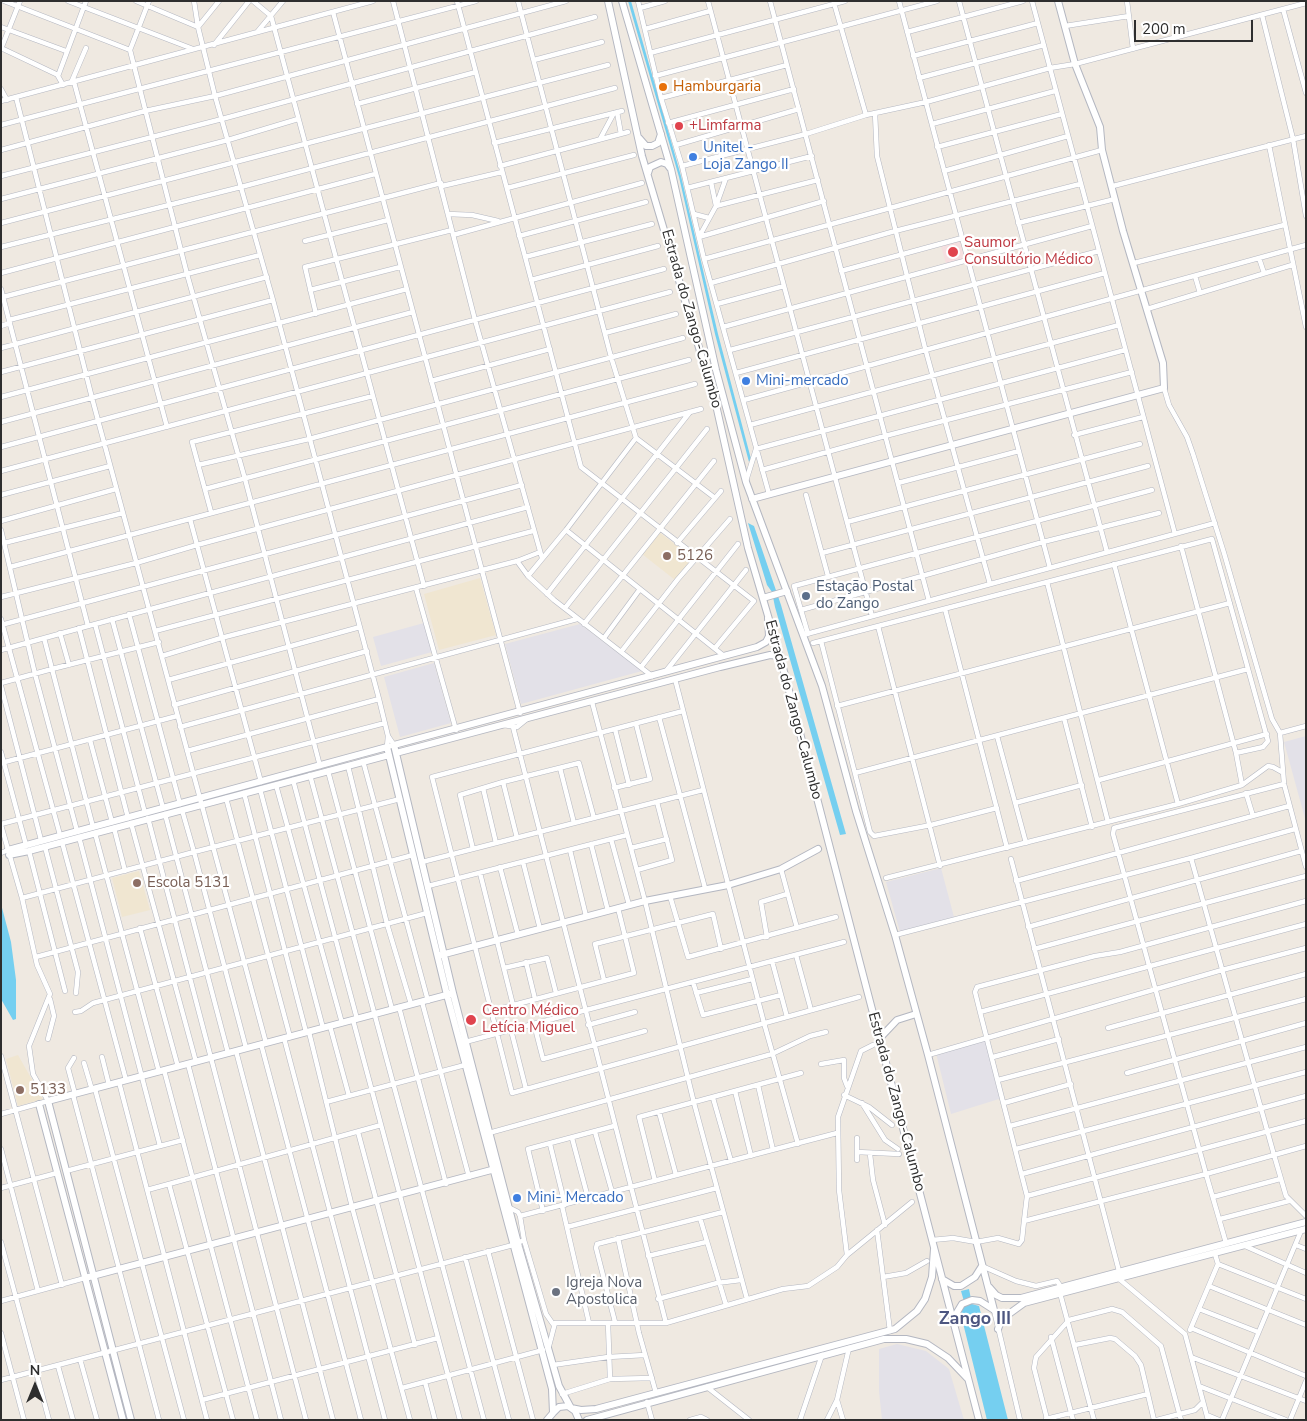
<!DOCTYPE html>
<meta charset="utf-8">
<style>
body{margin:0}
#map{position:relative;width:1307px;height:1421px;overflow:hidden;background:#efe9e1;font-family:"Nunito Sans",sans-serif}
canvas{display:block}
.frame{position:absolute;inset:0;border:2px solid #2e2e2e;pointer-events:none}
.north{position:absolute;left:10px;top:1361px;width:50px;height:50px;-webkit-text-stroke:4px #fff;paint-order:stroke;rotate:0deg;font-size:14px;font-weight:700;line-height:20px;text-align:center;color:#2e2e2e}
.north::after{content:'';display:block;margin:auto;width:18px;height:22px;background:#2e2e2e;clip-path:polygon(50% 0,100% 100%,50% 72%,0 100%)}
.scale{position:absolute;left:1134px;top:20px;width:119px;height:22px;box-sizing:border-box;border:2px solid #2e2e2e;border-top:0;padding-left:6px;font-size:15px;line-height:18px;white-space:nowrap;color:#2e2e2e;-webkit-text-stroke:4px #fff;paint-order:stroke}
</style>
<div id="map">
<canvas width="1307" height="1421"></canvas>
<div class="frame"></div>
<div class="north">N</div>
<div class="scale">200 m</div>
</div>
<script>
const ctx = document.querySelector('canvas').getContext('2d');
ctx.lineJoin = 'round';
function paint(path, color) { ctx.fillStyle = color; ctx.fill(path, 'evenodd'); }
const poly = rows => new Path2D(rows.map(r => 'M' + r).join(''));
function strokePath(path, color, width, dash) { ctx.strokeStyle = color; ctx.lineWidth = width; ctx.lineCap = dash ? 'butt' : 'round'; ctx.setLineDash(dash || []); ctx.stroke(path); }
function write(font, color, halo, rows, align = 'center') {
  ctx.font = font + ' "Nunito Sans",sans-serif'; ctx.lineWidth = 4.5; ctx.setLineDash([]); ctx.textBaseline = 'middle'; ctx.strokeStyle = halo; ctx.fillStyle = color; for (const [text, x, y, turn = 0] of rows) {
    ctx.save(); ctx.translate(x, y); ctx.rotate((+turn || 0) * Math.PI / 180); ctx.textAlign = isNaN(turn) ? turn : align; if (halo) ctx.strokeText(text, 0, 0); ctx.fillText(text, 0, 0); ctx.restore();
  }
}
paint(poly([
 [424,623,432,652,381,666,373,637],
 [580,624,642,671,521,704,505,644],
 [434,663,451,723,400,737,384,677],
 [1306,736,1306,822,1284,742],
 [941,868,954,917,900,932,886,882],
 [985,1038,1002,1098,951,1114,936,1053],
 [897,1344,926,1351,949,1369,964,1420,882,1420,879,1391,879,1349]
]), '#e3e1e8');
paint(poly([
 [659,532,693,558,675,580,642,554],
 [480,578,496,635,439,650,424,594],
 [139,871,150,910,122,917,112,878],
 [18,1055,43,1099,18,1106,6,1059]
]), '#f0e6d1');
paint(poly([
 [960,241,965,259,946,264,941,246]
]), '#f5dfe0');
paint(poly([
 [628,1,631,1,681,176,718,334,751,459,749,462,715,334,679,177],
 [748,523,754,526,781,605,846,834,840,835,775,607,772,592,767,585],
 [1,904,11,942,16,980,16,1019,13,1020,1,999],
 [969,1289,972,1304,979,1306,1008,1420,987,1420,960,1311,965,1305,961,1291]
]), '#75cff0');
const street = poly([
 [4,1,130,50,187,274,245,479,320,766],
 [68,1,193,49],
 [136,1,198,27,219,1],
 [194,1,198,27,215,96,273,300,379,699,388,736,387,747,394,745,388,736],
 [253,1,271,16,424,586],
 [393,1,475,320,542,558],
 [457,1,581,467,754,601,715,648],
 [518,1,611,357,636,438,566,530,528,576],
 [638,1,661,98],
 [708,1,872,616],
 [770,1,929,601],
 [899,1,1050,568],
 [959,1,1107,552],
 [1032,1,1175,534],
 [1127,1,1133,49],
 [834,3,866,115],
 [640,8,665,1],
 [1283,9,1306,93],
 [333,12,520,713],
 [1262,15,1293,139,1306,216],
 [1065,26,1129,16],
 [1,27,66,51],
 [645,29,710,11],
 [258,31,283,1],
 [907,32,1023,1],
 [214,45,249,1],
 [1,48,58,75],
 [1,49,20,1],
 [130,50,149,1],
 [650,53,845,1],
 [913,56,1038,23],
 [534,60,602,42],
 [655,76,937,1],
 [919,78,1044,45],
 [74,82,167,427],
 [71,83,86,48],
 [63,85,58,76,86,1],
 [1,89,7,100],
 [16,97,92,398,266,1043],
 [1,101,373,1],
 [357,104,476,72],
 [617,112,621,134],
 [875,113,877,156,925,348,990,584],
 [668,123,794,89],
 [932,124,1055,91],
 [1,125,476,1],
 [600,139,614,113],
 [494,143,622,111],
 [676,145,799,109],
 [1269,145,1306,327],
 [937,147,1062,114],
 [1,150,145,111,215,96,566,1],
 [500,166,628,132],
 [682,166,806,134,866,115,926,102,1050,68,1075,64,1306,3],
 [944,171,1068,136],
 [1,176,222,119,595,17],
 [711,182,716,206,818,180],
 [442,186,502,172],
 [1113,186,1306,136],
 [507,188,634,155],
 [687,188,812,156],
 [1,199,228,140,298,119],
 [448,214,472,215,498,221],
 [694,214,709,218],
 [1,223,608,65],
 [1018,223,1115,199],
 [453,235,642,183],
 [519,236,646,202],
 [699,237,824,201],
 [699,237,716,206,726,178],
 [305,241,388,220],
 [1,247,241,187,615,88],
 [525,257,652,224],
 [1259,258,1264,273],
 [704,259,1102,150],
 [1134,263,1284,225],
 [841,271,962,238],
 [1,273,375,174],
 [1195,276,1200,293],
 [531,280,658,246],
 [711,283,895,231,1080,184],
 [1,289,88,626,1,650],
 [310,290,400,267],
 [3,297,441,183],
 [717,304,784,286],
 [1147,309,1292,265],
 [316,314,305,267,452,230],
 [9,320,260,255],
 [1,326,10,323],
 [723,327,1092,226],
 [605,333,676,314],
 [1,348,267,277],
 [730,350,1099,251],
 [1,372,273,300],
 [736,373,1105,273],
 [431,381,550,349],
 [1164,388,1169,405,1187,437,1193,454,1224,553,1272,719,1280,733,1306,726],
 [1,397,407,289],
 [744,400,1306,245],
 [1,422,413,312],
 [750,425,1119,325],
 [1074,435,1143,417],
 [636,438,715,498],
 [1,447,664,269],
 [198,465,309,439,683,338],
 [762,470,885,436,1132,372],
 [1,471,670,292],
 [746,481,756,449,1125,350],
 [898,483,1019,451],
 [205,489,689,360],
 [769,494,704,259,682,166,661,98,787,65],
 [1,495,110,466],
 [806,495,828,576],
 [211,512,192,442,373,396],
 [190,519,261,782],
 [1,521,116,489],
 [847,522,1140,444],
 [1,530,35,674,77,831],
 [566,530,724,656],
 [4,543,123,513],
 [677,543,721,491],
 [1181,546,1236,753,1242,785],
 [822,553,1148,466],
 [517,561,528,576,554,600,652,676],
 [1114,564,1178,804],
 [10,567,695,384],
 [1047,582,1108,822],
 [416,588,456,730],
 [547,594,690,412],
 [1,597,136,563,197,545,701,409],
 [565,608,707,429],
 [945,609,1007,848],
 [801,610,1043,542,1159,513],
 [129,614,180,804],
 [1,619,60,835],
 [112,619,163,808],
 [95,624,145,813],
 [584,624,714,461],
 [1,625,522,485],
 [88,626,528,507],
 [878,626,940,866],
 [79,628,128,818],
 [155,631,533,531],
 [60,633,69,665],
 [808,634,794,586,1152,490],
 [803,635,1215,523],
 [44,638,52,669,159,642],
 [604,638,640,589],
 [821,641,870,832,874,836,931,825,997,808],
 [813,643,1212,539,1268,741,1263,747,1236,753],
 [621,652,678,579,730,519],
 [162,656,221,638,517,561,540,552],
 [641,667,738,544],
 [666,671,746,570],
 [675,679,764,1023,798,1144],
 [168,680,360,627],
 [1,683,52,669,93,827],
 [1,686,41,840],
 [592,702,645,901,694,1103,747,1299],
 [174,705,367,651],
 [837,706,1230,603],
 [683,711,432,777,512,1093,859,997],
 [659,717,705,888],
 [1064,718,1092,827],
 [503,725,517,727,528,718],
 [180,727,577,619],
 [513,727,666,1323],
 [615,729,629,785],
 [1280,733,1284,784,1306,867],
 [997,736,1026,843],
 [90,740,112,822],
 [187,751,379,699],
 [1,752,26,845],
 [363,761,428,1001],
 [1,763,177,716],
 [348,766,387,924,411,1004],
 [560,768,574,823],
 [328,771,392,1009],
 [855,773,1248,669],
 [310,775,484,1420],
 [293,780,357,1019],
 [1099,780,1267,734],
 [503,782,517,838],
 [1284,784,1114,828,1113,834,1206,1174,1274,1155,1286,1196,1306,1216],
 [276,785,342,1023],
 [483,788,496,843],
 [614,788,650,779,636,724],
 [260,789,323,1028],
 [244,793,306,1032],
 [1246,793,1253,816],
 [226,798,290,1037],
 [1015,803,1082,785],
 [165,814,228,1053],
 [148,818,306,1420],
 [131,823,196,1062],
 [1,824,385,723],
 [1,825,22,898,37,965,50,994,29,1046,33,1074,48,1101,1,1114],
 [114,828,125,871],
 [95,833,159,1072],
 [611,839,629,905],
 [62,842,126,1080],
 [591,844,608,911],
 [45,847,78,972,76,993],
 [631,848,667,839],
 [473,849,460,795,503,782,579,763,594,818],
 [570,850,586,916],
 [29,851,65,991],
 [1,853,8,850],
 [1191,858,1295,829],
 [1011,859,1119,1271],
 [422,862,703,790],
 [523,862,540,929],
 [500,867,518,935],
 [781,869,797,928],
 [637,870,672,860,657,802],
 [480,873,513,1005],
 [886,878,1178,804,1242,785,1268,766,1273,767,1282,772],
 [1016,881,1289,806],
 [428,886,627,835],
 [670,896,688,957,836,917],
 [22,898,194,852,182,810],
 [1028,927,1301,851],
 [140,928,178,1067],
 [895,935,1191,858,1274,1155,1306,1146],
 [767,937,761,902,787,894],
 [1034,949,1306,876],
 [796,955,811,1010],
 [36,957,413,855],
 [772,961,787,1017],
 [526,962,535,999],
 [504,968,547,958,556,993],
 [604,980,595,944,713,914,721,949],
 [693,982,703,1015,781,995],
 [696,993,752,979],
 [422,1002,469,1177],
 [399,1007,446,1184],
 [491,1011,634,973,618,908],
 [75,1012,81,1011,93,1003,427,913],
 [980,1012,975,992,977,987,1095,956,1120,952,1306,901],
 [353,1020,460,1420],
 [534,1024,543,1059,645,1031],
 [588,1025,635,1012],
 [330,1026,349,1096],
 [1108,1028,1306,974],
 [511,1030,526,1089],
 [309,1032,352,1207,410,1420],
 [284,1038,385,1420],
 [48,1039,54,1016,50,999],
 [465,1042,844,942],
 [261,1044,361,1420],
 [246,1048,194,852,400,799],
 [236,1051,333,1420],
 [928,1055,1222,970,1306,948],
 [1,1056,62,1285],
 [102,1057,109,1085],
 [993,1057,1059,1039],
 [74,1058,68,1068,75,1094],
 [84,1063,92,1090],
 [188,1064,281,1420],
 [821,1064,844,1060,844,1078,847,1086],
 [164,1070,257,1420],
 [1127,1073,1306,1023],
 [998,1080,1306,999],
 [119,1082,207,1420],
 [758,1085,773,1150],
 [95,1089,184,1420],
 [735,1091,751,1156],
 [73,1095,159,1420],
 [844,1095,869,1107,892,1125],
 [713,1098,731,1161],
 [326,1102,465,1065],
 [862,1103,885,1140,898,1149],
 [1004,1103,1071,1084],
 [659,1112,676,1175],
 [1010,1126,1306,1047],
 [358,1132,415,1345],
 [595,1132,612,1192],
 [489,1133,772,1054,810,1036,826,1032],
 [572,1138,588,1198],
 [550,1144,565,1205],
 [160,1146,183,1140],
 [1,1149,38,1291],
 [1016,1149,1306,1072],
 [857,1152,899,1154],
 [870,1154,873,1180,885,1225],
 [857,1160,857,1138],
 [66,1171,160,1146,79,837],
 [1022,1174,1306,1096],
 [655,1181,639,1117,801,1073],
 [169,1184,381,1125],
 [1,1188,57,1173],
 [147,1190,169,1184,233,1420],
 [1027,1196,1306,1121],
 [1213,1197,1280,1179],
 [562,1206,589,1323],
 [510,1208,518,1212,520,1216],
 [543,1211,528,1149,614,1126],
 [700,1218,726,1305],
 [1220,1219,1289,1201],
 [567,1227,717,1188],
 [877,1230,890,1331],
 [618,1238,639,1333,656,1393],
 [524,1240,546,1314,553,1324],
 [932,1240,953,1238,976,1242,998,1238,1019,1244,1022,1240,1024,1221],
 [1,1242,49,1420],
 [1226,1243,1206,1174,1024,1221,1027,1196,980,1012,1306,924],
 [1296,1245,1306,1249],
 [1245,1246,1306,1273],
 [488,1251,533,1420],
 [847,1255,839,1190,838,1117,861,1051,873,1045],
 [648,1256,706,1242],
 [465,1257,509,1420],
 [1218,1264,1306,1299],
 [982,1266,1016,1281,1036,1286,1057,1281,1061,1287],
 [883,1277,906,1273,927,1261],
 [1118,1278,1185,1334,1208,1420],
 [1209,1286,1306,1325],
 [1060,1293,1094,1420],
 [658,1299,717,1283,741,1280],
 [1,1301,85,1278],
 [1199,1309,1258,1332],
 [994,1310,1020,1420],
 [615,1322,596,1248,597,1244,723,1212],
 [608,1323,610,1379],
 [1191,1328,1306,1376],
 [1190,1330,1218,1264,1215,1254],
 [1,1333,24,1420],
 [1051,1337,1073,1420],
 [1075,1345,1110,1338,1115,1339,1135,1356,1141,1365,1154,1420],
 [549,1346,555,1323,666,1323,783,1289,808,1286,837,1267,847,1255,912,1202],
 [1191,1357,1306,1401],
 [80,1359,97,1420],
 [553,1365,608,1357,645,1355],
 [58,1366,73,1420],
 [1,1380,513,1245,524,1240,520,1216,837,1133],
 [425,1382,435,1420],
 [1199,1386,1286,1420],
 [707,1387,749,1420],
 [402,1388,543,1350],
 [562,1394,610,1379,652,1378],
 [202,1400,438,1338],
 [837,1400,843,1420],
 [647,1402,652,1420],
 [1207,1415,1219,1420],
 [1046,1419,1148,1394],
 [1047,1419,1034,1368,1036,1357,1069,1320,1112,1309,1122,1312,1161,1346,1181,1420],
 [690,1420,701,1417,707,1420],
 [800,1420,822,1355],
 [827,1420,837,1400,849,1348],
 [1157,1420,1195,1410,1203,1402],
 [1222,1420,1301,1231],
 [1290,1420,1306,1381]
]);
const secondary = poly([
 [608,1,642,156,716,405,748,548,781,660,979,1420],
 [622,1,671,169,716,370,746,482,822,686,856,811,895,935,928,1055,994,1310],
 [639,138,646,146,652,146,658,143,661,134],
 [648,173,650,167,661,162,667,164,670,168],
 [752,499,1164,388,1163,363,1123,231,1102,150,1100,127,1075,64,1058,1],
 [763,598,787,591],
 [768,618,769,636,766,642,757,647,394,745,453,993,519,1247,559,1386,571,1408,581,1410,596,1409,895,1329,917,1311,925,1299,932,1277,934,1249],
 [396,753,720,667,770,655,778,656,780,659],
 [8,850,387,747,447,995,552,1389,553,1413,547,1420],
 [9,855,29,851,389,755],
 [441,955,645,901,728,885,781,869,818,849],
 [879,1039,897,1020,916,1014],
 [39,1104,123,1420],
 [85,1278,495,1169],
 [942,1279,954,1286,961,1286,975,1277,982,1266],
 [989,1287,996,1295,1002,1298,1021,1298,1306,1222],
 [953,1319,962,1304,972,1300,980,1301,994,1310],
 [998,1329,1002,1319,1024,1303,1306,1229],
 [552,1414,559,1407,568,1406,575,1411,579,1420],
 [131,1420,48,1101,450,994],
 [587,1420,884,1339,906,1339,927,1344,948,1358,968,1379]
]);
strokePath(street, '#b4b7c1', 5.5);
strokePath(secondary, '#b4b7c1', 8);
strokePath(street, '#fff', 4.5);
strokePath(secondary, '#fff', 6);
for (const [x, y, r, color] of [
 [663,87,5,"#e8710a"],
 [679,126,5,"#e0444e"],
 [693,157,5,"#3f7fe0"],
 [953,252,6,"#e0444e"],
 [746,381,5,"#3f7fe0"],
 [667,556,5,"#8d6e63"],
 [806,596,5,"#5c6f8a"],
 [137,883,5,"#8d6e63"],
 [471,1020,6,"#e0444e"],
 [20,1090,5,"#8d6e63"],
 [517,1198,5,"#3f7fe0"],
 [556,1292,5,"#6b7280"]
]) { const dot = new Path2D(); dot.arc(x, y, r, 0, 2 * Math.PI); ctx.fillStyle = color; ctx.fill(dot); strokePath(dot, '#fff', 2); }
write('15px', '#c56008', '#fff', [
 ["Hamburgaria",673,87]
], 'left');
write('15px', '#be3a42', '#fff', [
 ["+Limfarma",689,126],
 ["Saumor",964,243],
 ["Consultório Médico",964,260],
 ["Centro Médico",482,1011],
 ["Letícia Miguel",482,1028]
], 'left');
write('15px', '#366cbe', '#fff', [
 ["Unitel -",703,148],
 ["Loja Zango II",703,165],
 ["Mini-mercado",756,381],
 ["Mini- Mercado",527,1198]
], 'left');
write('15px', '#2e2e2e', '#fff', [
 ["Estrada do Zango-Calumbo",691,319,74],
 ["Estrada do Zango-Calumbo",793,710,75],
 ["Estrada do Zango-Calumbo",896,1102,75]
]);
write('15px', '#785e54', '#fff', [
 ["5126",677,556],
 ["Escola 5131",147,883],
 ["5133",30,1090]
], 'left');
write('15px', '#4e5e75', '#fff', [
 ["Estação Postal",816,587],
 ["do Zango",816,604]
], 'left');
write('15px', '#5b616d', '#fff', [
 ["Igreja Nova",566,1283],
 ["Apostolica",566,1300]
], 'left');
write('bold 18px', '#4d5680', '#fff', [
 ["Zango III",975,1320]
]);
</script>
